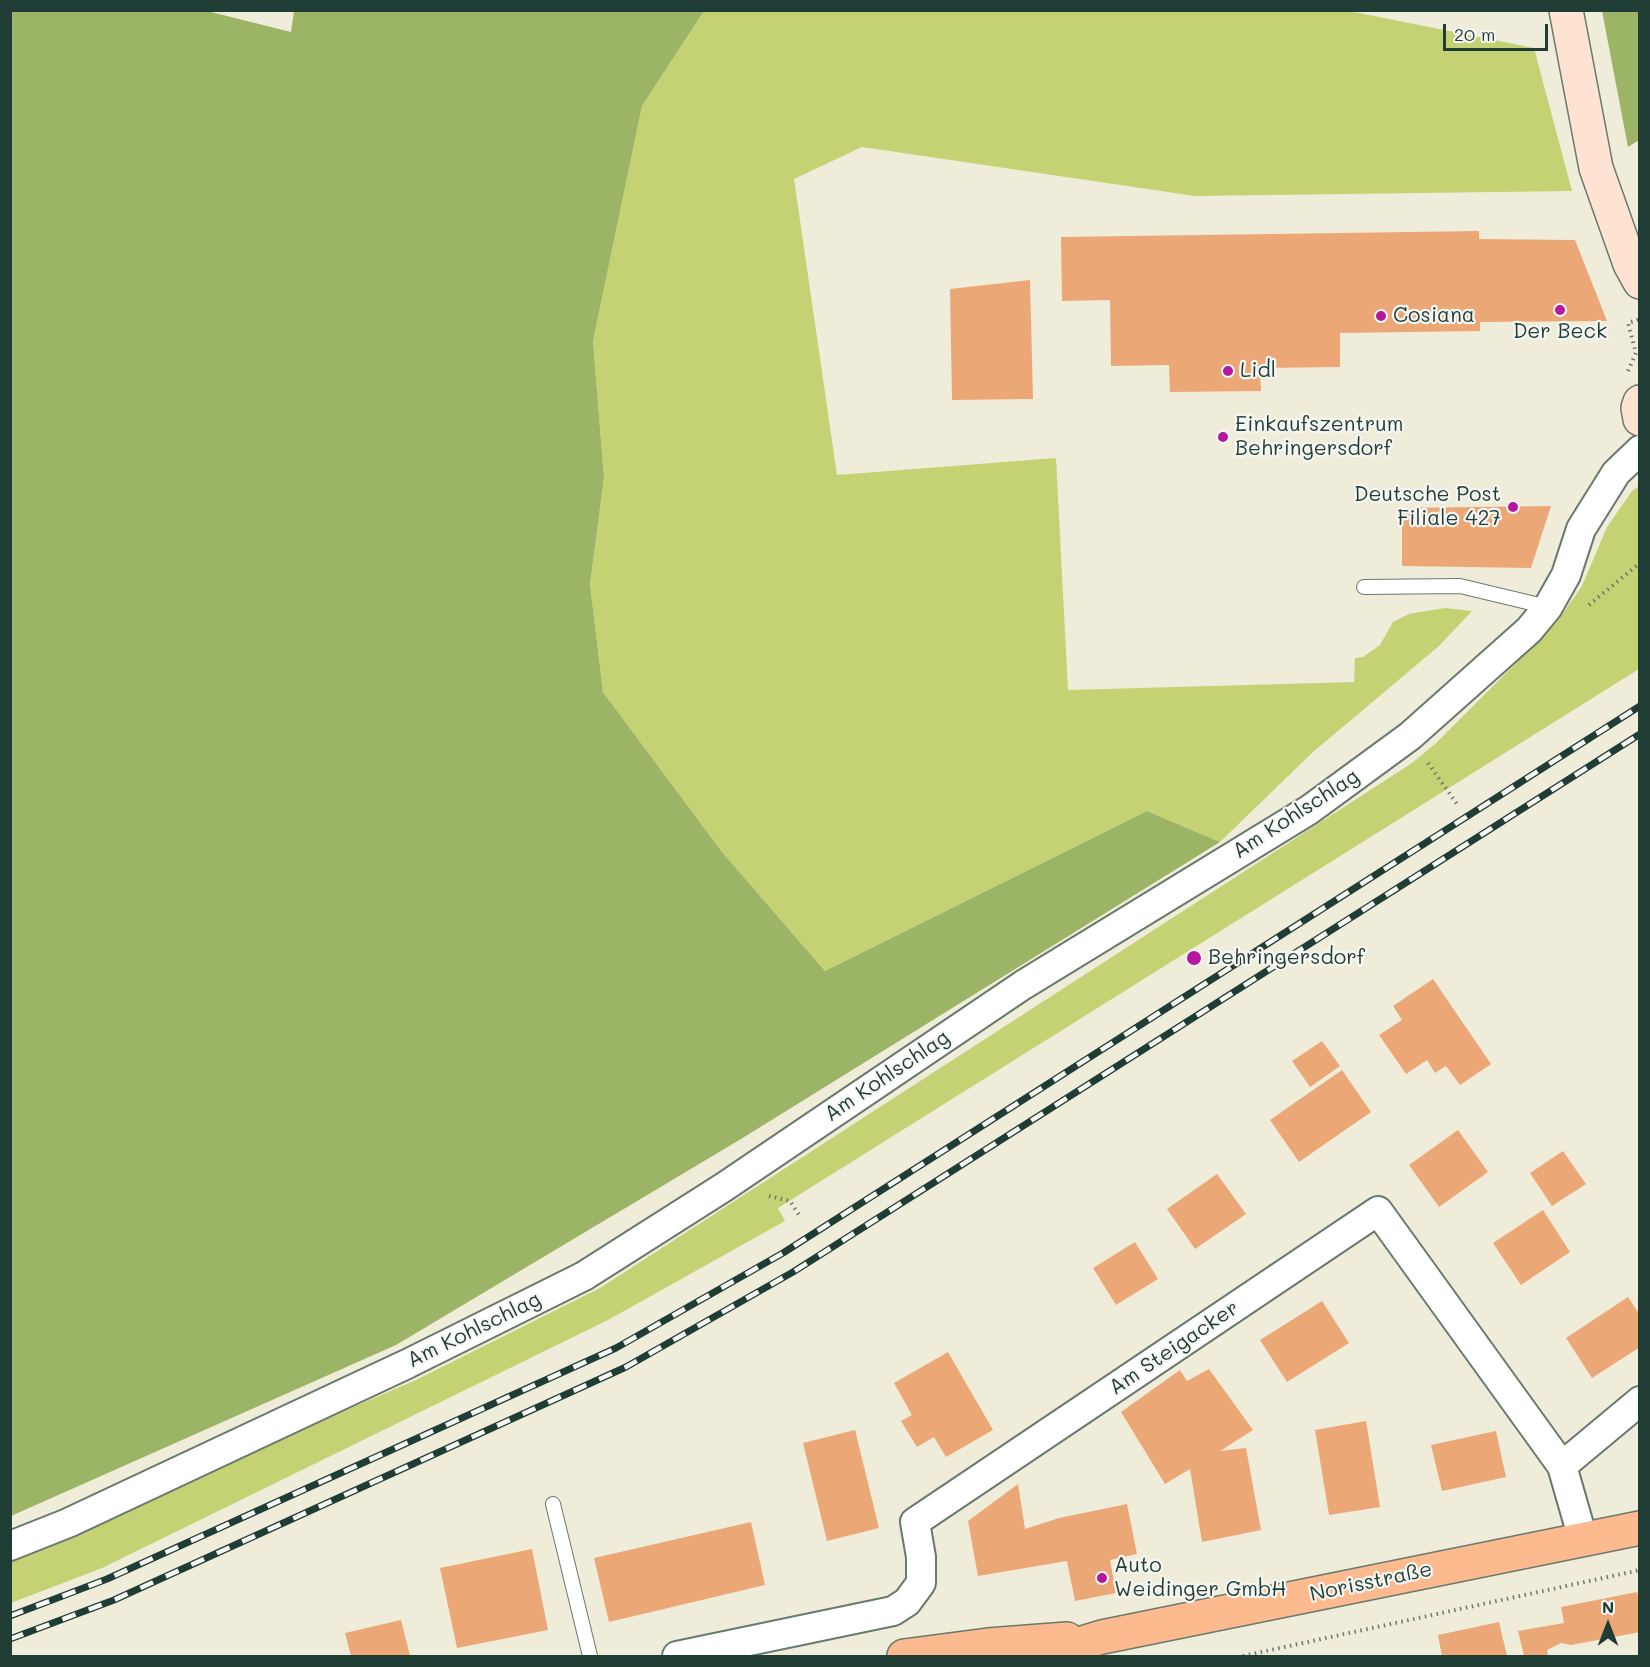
<!DOCTYPE html>
<meta charset="utf-8">
<style>
body{margin:0}
#map{position:relative;width:1650px;height:1667px;overflow:hidden;background:#f0ecda;font-family:Mali,sans-serif}
canvas{display:block}
.frame{position:absolute;inset:0;border:12px solid #1f3d34;pointer-events:none}
.north{position:absolute;left:1578px;top:1595px;width:60px;height:60px;-webkit-text-stroke:4px #f6f6f2;paint-order:stroke;rotate:0deg;font-size:16px;font-weight:700;line-height:24px;text-align:center;color:#1f3d34}
.north::after{content:'';display:block;margin:auto;width:21px;height:27px;background:#1f3d34;clip-path:polygon(50% 0,100% 100%,50% 72%,0 100%)}
.scale{position:absolute;left:1443px;top:24px;width:105px;height:27px;box-sizing:border-box;border:3px solid #1f3d34;border-top:0;padding-left:8px;font-size:18px;line-height:21px;white-space:nowrap;color:#1f3d34;-webkit-text-stroke:4px #f6f6f2;paint-order:stroke}
</style>
<div id="map">
<canvas width="1650" height="1667"></canvas>
<div class="frame"></div>
<div class="north">N</div>
<div class="scale">20 m</div>
</div>
<script>
const ctx = document.querySelector('canvas').getContext('2d');
ctx.lineJoin = 'round';
function paint(path, color) { ctx.fillStyle = color; ctx.fill(path, 'evenodd'); }
const poly = rows => new Path2D(rows.map(r => 'M' + r).join(''));
function strokePath(path, color, width, dash) { ctx.strokeStyle = color; ctx.lineWidth = width; ctx.lineCap = dash ? 'butt' : 'round'; ctx.setLineDash(dash || []); ctx.stroke(path); }
function write(font, color, halo, rows, align = 'center') {
  ctx.font = font + ' Mali,sans-serif'; ctx.lineWidth = 4.5; ctx.setLineDash([]); ctx.textBaseline = 'middle'; ctx.strokeStyle = halo; ctx.fillStyle = color; for (const [text, x, y, turn = 0] of rows) {
    ctx.save(); ctx.translate(x, y); ctx.rotate((+turn || 0) * Math.PI / 180); ctx.textAlign = isNaN(turn) ? turn : align; if (halo) ctx.strokeText(text, 0, 0); ctx.fillText(text, 0, 0); ctx.restore();
  }
}
paint(poly([
 [1344,10,1534,48,1572,191,1195,196,862,147,794,179,837,475,1056,458,1068,690,1354,682,1355,658,1363,657,1380,645,1393,622,1409,614,1445,608,1472,611,1439,646,1313,752,1220,842,1147,811,825,971,722,852,603,692,590,584,604,478,593,341,642,106,704,11],
 [1639,486,1639,669,778,1208,785,1221,608,1320,102,1568,11,1603,11,1556,418,1379,600,1288,1412,763,1435,744,1556,623,1582,586,1607,527,1632,491]
]), '#c5d274');
paint(poly([
 [11,10,207,11,291,32,294,11,704,11,642,106,593,341,604,478,590,584,603,692,722,852,825,971,1147,811,1220,842,741,1139,396,1345,11,1516],
 [1602,11,1639,11,1639,140,1628,147]
]), '#9cb466');
paint(poly([
 [1479,231,1479,239,1575,240,1607,321,1480,322,1480,331,1340,333,1340,367,1260,368,1261,391,1170,392,1169,365,1111,366,1110,300,1062,301,1061,237],
 [1030,280,1033,399,952,400,950,289],
 [1551,506,1531,568,1402,566,1402,508],
 [1433,979,1491,1064,1460,1085,1446,1066,1435,1073,1427,1060,1406,1074,1379,1035,1402,1020,1393,1006],
 [1322,1041,1340,1066,1310,1087,1292,1061],
 [1342,1070,1371,1112,1299,1162,1270,1120],
 [1458,1130,1488,1172,1439,1207,1409,1165],
 [1563,1151,1586,1184,1552,1206,1530,1173],
 [1217,1174,1246,1214,1195,1249,1167,1209],
 [1543,1210,1570,1252,1521,1285,1493,1243],
 [1135,1242,1158,1279,1116,1305,1093,1268],
 [1628,1297,1640,1315,1640,1347,1592,1378,1566,1338],
 [1322,1301,1349,1343,1287,1382,1260,1340],
 [948,1352,993,1430,946,1457,934,1437,917,1447,901,1421,912,1415,894,1383],
 [1209,1369,1253,1430,1220,1451,1246,1448,1261,1530,1202,1542,1190,1469,1165,1484,1121,1412,1180,1370,1187,1381],
 [1366,1421,1380,1507,1329,1515,1315,1430],
 [855,1430,879,1528,827,1541,803,1443],
 [1496,1431,1506,1477,1442,1491,1431,1445],
 [1018,1484,1025,1529,1059,1518,1127,1504,1137,1554,1110,1560,1116,1593,1075,1601,1067,1561,978,1576,968,1521],
 [751,1522,765,1585,609,1622,594,1558],
 [532,1549,548,1630,457,1648,440,1568],
 [1637,1592,1640,1605,1640,1632,1571,1645,1561,1643,1547,1650,1548,1656,1524,1656,1518,1631,1564,1623,1561,1607],
 [401,1620,410,1656,351,1656,345,1633],
 [1499,1622,1507,1656,1442,1656,1438,1635]
]), '#eba876');
const lane = poly([
 [1364,587,1460,586,1548,607],
 [553,1504,590,1656]
]);
const street = poly([
 [1562,1466,1640,1401],
 [10,1546,68,1523,407,1364,584,1276,724,1187,1023,985,1309,810,1410,736,1529,630,1548,607,1566,575,1581,529,1616,473,1640,450],
 [677,1656,893,1611,907,1602,921,1583,921,1557,915,1522,1378,1211,1562,1466,1583,1539]
]);
const secondary = poly([
 [1566,10,1596,168,1630,264,1640,282],
 [1640,402,1638,408,1640,419]
]);
const primary = poly([
 [904,1656,988,1645,1067,1639],
 [1040,1656,1102,1637,1640,1528]
]);
strokePath(lane, '#687a6e', 16);
strokePath(street, '#687a6e', 32);
strokePath(secondary, '#687a6e', 36);
strokePath(primary, '#687a6e', 36);
strokePath(poly([
 [1628,371,1636,353,1628,323,1640,319],
 [1589,605,1640,563],
 [1428,763,1457,804],
 [769,1196,790,1201,799,1215],
 [1243,1656,1640,1570]
]), '#687a6e', 4, [1.5, 4.5]);
strokePath(lane, '#fff', 14);
strokePath(street, '#fff', 28);
strokePath(secondary, '#fee3d2', 33);
strokePath(primary, '#fcba8e', 33);
const rail = poly([
 [10,1616,107,1579,616,1348,783,1253,1640,706],
 [10,1639,114,1600,626,1367,793,1272,1640,734]
]);
strokePath(rail, '#1f3d34', 7);
strokePath(rail, '#f6f6f2', 4.5, [14]);
for (const [x, y, r, color] of [
 [1560,310,6,"#b5179e"],
 [1381,316,6,"#b5179e"],
 [1228,371,6,"#b5179e"],
 [1223,437,6,"#b5179e"],
 [1513,507,6,"#b5179e"],
 [1194,958,8,"#b5179e"],
 [1102,1578,6,"#b5179e"]
]) { const dot = new Path2D(); dot.arc(x, y, r, 0, 2 * Math.PI); ctx.fillStyle = color; ctx.fill(dot); strokePath(dot, '#f6f6f2', 2); }
write('21px', '#1f3d34', '#f6f6f2', [
 ["Cosiana",1393,316],
 ["Der Beck",1560,332,"center"],
 ["Lidl",1240,371],
 ["Einkaufszentrum",1235,425],
 ["Behringersdorf",1235,449],
 ["Deutsche Post",1501,495,"right"],
 ["Filiale 427",1501,519,"right"],
 ["Behringersdorf",1208,958],
 ["Auto",1114,1566],
 ["Weidinger GmbH",1114,1590]
], 'left');
write('21px', '#1f3d34', '#f6f6f2', [
 ["Am Kohlschlag",1296,814,-33],
 ["Am Kohlschlag",887,1076,-34],
 ["Am Kohlschlag",474,1330,-26],
 ["Am Steigacker",1174,1348,-34],
 ["Norisstraße",1371,1582,-12]
]);
</script>
